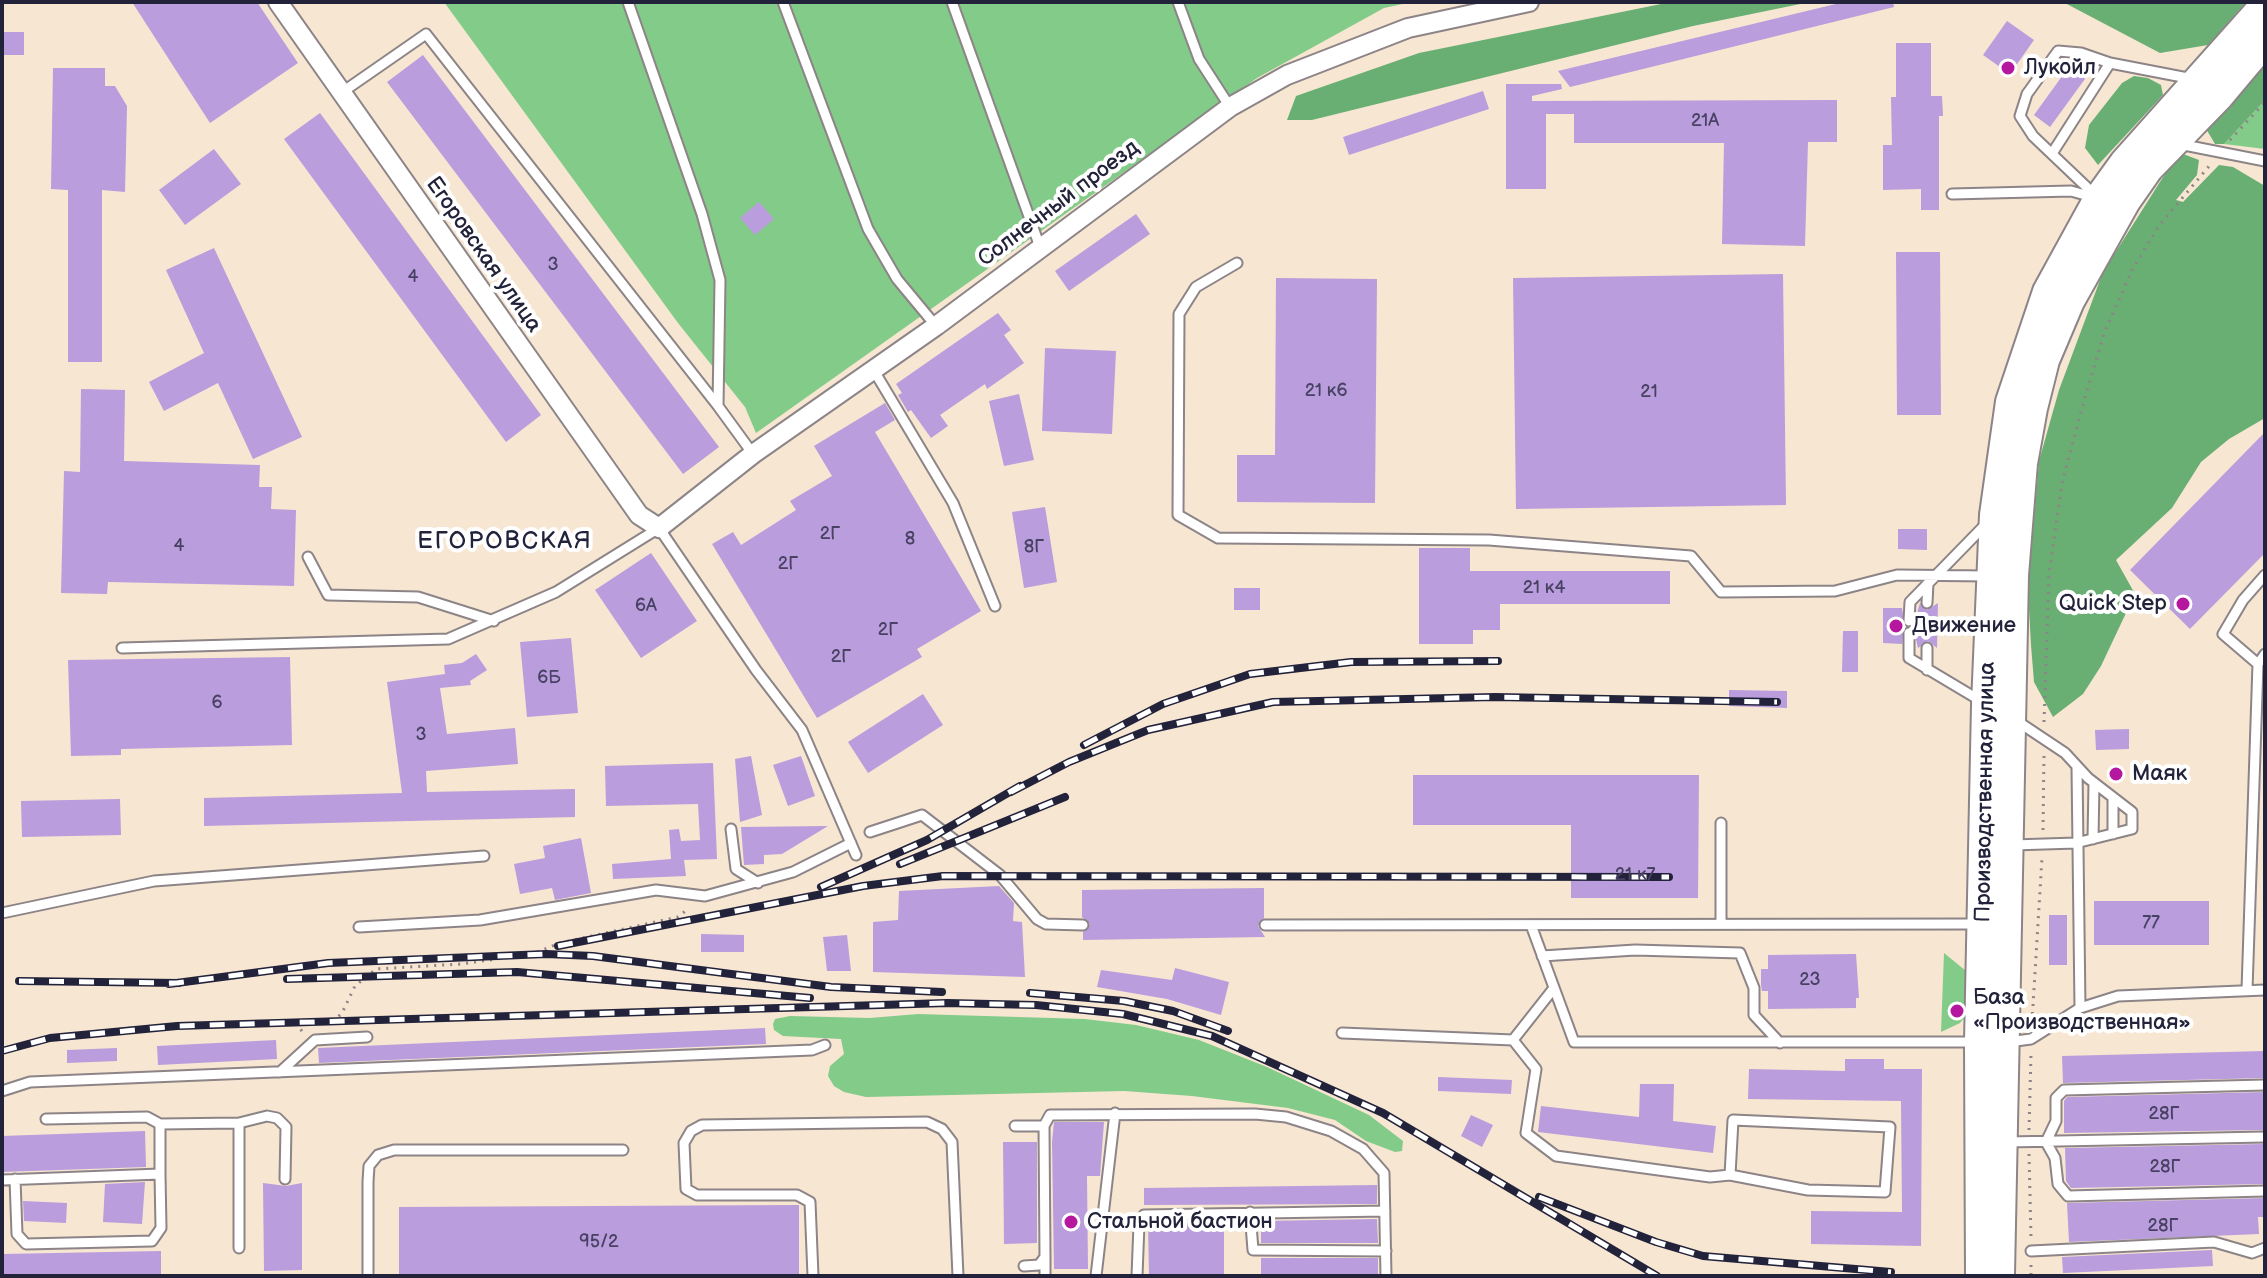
<!DOCTYPE html>
<meta charset="utf-8">
<style>
body{margin:0}
#map{position:relative;width:2267px;height:1278px;overflow:hidden;background:#f7e6d2;font-family:"Balsamiq Sans",sans-serif}
canvas{display:block}
.frame{position:absolute;inset:0;border:4px solid #22223b;pointer-events:none}
</style>
<div id="map">
<canvas width="2267" height="1278"></canvas>
<div class="frame"></div>
</div>
<script>
const ctx = document.querySelector('canvas').getContext('2d');
ctx.lineJoin = 'round';
function paint(path, color) { ctx.fillStyle = color; ctx.fill(path, 'evenodd'); }
const poly = rows => new Path2D(rows.map(r => 'M' + r).join(''));
function strokePath(path, color, width, dash) { ctx.strokeStyle = color; ctx.lineWidth = width; ctx.lineCap = dash ? 'butt' : 'round'; ctx.setLineDash(dash || []); ctx.stroke(path); }
function write(font, color, halo, rows, align = 'center') {
  ctx.font = font + ' "Balsamiq Sans",sans-serif'; ctx.lineWidth = 8; ctx.setLineDash([]); ctx.textBaseline = 'middle'; ctx.strokeStyle = halo; ctx.fillStyle = color; for (const [text, x, y, turn = 0] of rows) {
    ctx.save(); ctx.translate(x, y); ctx.rotate((+turn || 0) * Math.PI / 180); ctx.textAlign = isNaN(turn) ? turn : align; if (halo) ctx.strokeText(text, 0, 0); ctx.fillText(text, 0, 0); ctx.restore();
  }
}
paint(poly([
 [444,2,1412,2,1384,8,1257,78,756,433,745,407,678,323],
 [2265,100,2265,149,2224,144],
 [1944,953,1966,971,1969,1012,1960,1023,1941,1032],
 [918,1014,1085,1019,1136,1025,1199,1040,1267,1067,1369,1115,1403,1141,1402,1151,1395,1152,1366,1141,1335,1120,1288,1108,1192,1096,1124,1091,866,1097,844,1092,834,1086,828,1076,830,1066,844,1054,841,1039,783,1036,774,1030,773,1024,775,1019,790,1016,870,1018]
]), '#82cb88');
paint(poly([
 [1671,2,1810,2,1693,26,1312,120,1287,120,1296,96,1419,53],
 [2063,2,2246,2,2208,45,2160,53],
 [2265,64,2265,100,2224,144,2215,144,2205,127],
 [2134,76,2148,78,2161,85,2163,95,2098,165,2085,148,2089,125,2122,83],
 [2183,154,2199,160,2197,175,2176,200,2183,202,2219,165,2233,167,2265,186,2265,418,2229,439,2201,462,2172,508,2116,560,2135,594,2101,666,2083,694,2053,717,2034,682,2031,645,2028,590,2039,461,2059,390,2103,272,2177,155]
]), '#69af74');
paint(poly([
 [132,2,257,2,298,63,210,123],
 [1844,2,1893,2,1894,7,1570,87,1558,71],
 [2007,21,2034,40,2010,74,1983,55],
 [2,32,24,32,24,55,2,55],
 [1896,43,1931,43,1931,96,1942,96,1943,116,1939,116,1939,210,1921,210,1921,189,1883,190,1883,145,1892,145,1891,97,1896,97],
 [423,55,719,447,683,474,387,82],
 [2073,61,2090,72,2050,127,2034,115],
 [53,68,105,68,105,86,115,86,127,106,125,192,102,190,102,362,68,362,68,190,51,189],
 [1506,84,1561,84,1562,89,1532,96,1532,101,1837,100,1837,142,1808,142,1805,246,1722,244,1724,143,1574,143,1574,114,1546,114,1546,189,1506,189],
 [1483,91,1489,109,1349,155,1343,137],
 [320,113,541,415,506,442,284,139],
 [214,149,241,184,185,225,159,190],
 [759,202,774,219,755,235,740,218],
 [1136,214,1150,234,1069,291,1055,271],
 [214,248,302,437,253,459,218,383,164,411,149,382,204,353,166,270],
 [1896,252,1940,252,1941,415,1897,415],
 [1783,274,1786,505,1516,509,1513,278],
 [1276,278,1377,279,1375,503,1237,502,1237,455,1275,455],
 [998,313,1011,330,1004,335,1024,363,987,389,985,384,940,415,948,426,931,438,911,410,908,412,898,395,902,393,896,384],
 [1045,348,1116,351,1112,434,1042,431],
 [81,389,125,390,124,461,260,465,259,487,272,487,271,509,296,510,294,586,108,582,107,594,61,593,64,471,80,472],
 [1019,394,1034,460,1004,466,989,401],
 [885,403,895,420,875,432,981,611,917,649,922,657,817,718,712,544,733,532,741,545,796,510,790,501,832,476,814,446],
 [2265,432,2265,553,2190,629,2130,570],
 [1045,507,1057,582,1024,588,1012,512],
 [1898,529,1927,529,1927,550,1898,549],
 [1419,548,1470,548,1470,571,1670,571,1670,604,1500,604,1500,630,1473,630,1473,644,1419,644],
 [651,553,697,621,641,658,595,590],
 [1234,588,1260,588,1260,610,1234,610],
 [1920,603,1927,610,1938,603,1937,648,1928,641,1918,648,1913,627],
 [1883,608,1902,608,1905,627,1902,644,1883,643],
 [1843,631,1858,631,1858,672,1842,672],
 [571,638,578,713,527,717,520,642],
 [476,654,487,670,470,681,471,685,440,688,447,734,515,728,518,764,426,771,427,792,575,789,575,817,204,826,204,798,402,793,387,682,445,674,444,665,462,663],
 [290,657,292,745,121,749,121,755,71,756,68,660],
 [1729,690,1787,691,1787,708,1729,706],
 [923,694,943,725,868,773,848,742],
 [2129,729,2129,749,2096,750,2095,730],
 [751,756,762,815,740,822,735,759],
 [801,756,815,796,788,806,773,765],
 [713,763,717,859,684,860,686,876,613,879,612,864,671,859,669,830,679,829,681,841,700,840,698,804,606,806,605,766],
 [1413,775,1699,775,1698,898,1571,898,1571,825,1413,825],
 [120,799,121,835,22,837,21,801],
 [828,826,782,854,764,855,764,864,744,865,741,827],
 [581,838,591,893,555,900,552,888,520,894,514,864,545,858,543,846],
 [999,886,1014,903,1013,921,1022,922,1025,977,873,972,873,922,898,920,899,891],
 [1264,888,1264,918,1258,926,1265,937,1083,940,1083,932,1090,924,1082,917,1082,890],
 [2094,901,2209,901,2209,945,2094,945],
 [2049,915,2067,915,2067,965,2049,965],
 [701,934,744,935,744,952,701,952],
 [847,935,851,971,827,971,823,937],
 [1856,954,1859,998,1856,998,1856,1008,1768,1009,1768,991,1762,991,1761,985,1761,969,1768,969,1768,955],
 [1175,968,1229,982,1221,1015,1167,999,1097,987,1101,970,1172,980],
 [765,1028,766,1044,319,1063,318,1048],
 [276,1040,277,1059,158,1065,157,1046],
 [117,1048,117,1061,67,1063,67,1050],
 [2265,1051,2265,1078,2063,1083,2062,1056],
 [1845,1059,1884,1059,1884,1069,1922,1069,1921,1246,1811,1244,1811,1211,1902,1212,1901,1101,1748,1099,1749,1069,1845,1071],
 [1438,1077,1512,1080,1511,1094,1438,1091],
 [1640,1084,1674,1084,1673,1121,1716,1126,1713,1153,1538,1132,1541,1106,1639,1117],
 [2265,1092,2265,1130,2064,1133,2064,1101,2067,1097],
 [1471,1115,1493,1125,1482,1147,1461,1136],
 [1054,1122,1104,1122,1100,1176,1087,1176,1088,1269,1054,1269,1052,1142],
 [145,1131,146,1167,2,1172,2,1136],
 [1003,1142,1037,1142,1037,1243,1004,1244],
 [2265,1144,2265,1184,2071,1188,2066,1181,2065,1148],
 [145,1182,142,1224,103,1222,105,1184],
 [263,1183,286,1186,302,1183,302,1270,264,1271],
 [1377,1185,1377,1204,1144,1205,1144,1188],
 [2265,1198,2265,1217,2258,1217,2259,1234,2069,1242,2067,1203],
 [23,1201,67,1203,66,1223,24,1221],
 [799,1205,799,1276,399,1276,399,1207],
 [1377,1219,1378,1243,1261,1243,1261,1221],
 [1224,1221,1224,1276,1149,1276,1148,1222],
 [2212,1250,2213,1266,2063,1273,2062,1257],
 [161,1251,161,1274,2,1276,2,1254],
 [1261,1258,1378,1258,1378,1276,1261,1276]
]), '#b99ddc');
const service = poly([
 [628,2,702,214,720,280,718,406,753,454],
 [783,2,868,229,897,279,936,326],
 [952,2,1040,247],
 [1178,2,1199,59,1230,107],
 [341,93,426,34,718,406],
 [2179,144,2265,161],
 [2053,152,2110,63],
 [1952,194,2071,191,2096,198],
 [2096,196,2033,136,2020,116,2027,94,2058,51,2081,53,2110,63,2193,79],
 [1237,263,1196,287,1179,314,1178,515,1218,538,1489,540,1691,556,1721,592,1835,591,1897,575,1988,576],
 [873,369,953,503,995,606],
 [308,557,328,595,418,597,494,621],
 [1927,603,1928,583],
 [1909,621,1910,602,1987,523],
 [1909,633,1909,658,1981,701],
 [122,648,448,639,556,592,659,528,756,670,802,730,856,855],
 [2258,664,2223,634,2243,600,2265,575],
 [1927,670,1927,648],
 [2077,767,2080,1008],
 [1721,823,1721,924],
 [731,829,736,869,758,883],
 [870,832,922,815,1000,875,1037,919,1046,924,1083,925],
 [2113,834,2113,798],
 [2093,839,2094,783],
 [2013,845,2076,843,2132,829,2132,812,2088,778,2065,753,2017,721],
 [2,913,154,881,484,856],
 [1265,925,1979,924],
 [1531,925,1574,1042,1976,1042],
 [359,927,480,920,656,890,705,896,793,872,851,843],
 [1542,956,1635,950,1740,953,1754,988,1754,1015,1780,1043],
 [2247,990,2258,664,2265,654],
 [1342,1033,1513,1040,1554,988],
 [1513,1040,1536,1069,1526,1133,1556,1156,1710,1177,1730,1175,1733,1120,1890,1127,1885,1192,1808,1190,1730,1175],
 [2008,1042,2031,1039,2080,1008,2118,996,2265,990],
 [280,1072,315,1040,367,1037],
 [2265,1085,2064,1090,2056,1098,2056,1121,2046,1142,2055,1158,2058,1184,2068,1196,2265,1191],
 [2,1091,30,1082,812,1050,825,1045],
 [46,1119,147,1117,160,1124],
 [1015,1126,1044,1126],
 [2007,1142,2265,1137],
 [15,1179,17,1234,26,1244,152,1241,161,1228,160,1174],
 [2,1180,160,1174,160,1124,239,1123,267,1116,277,1118,286,1127,285,1179],
 [1250,1212,1253,1250,1386,1251],
 [239,1248,239,1123],
 [2031,1251,2214,1242,2252,1253,2265,1248],
 [1045,1257,1045,1276],
 [1024,1266,1039,1265,1045,1257,1044,1126,1050,1115,1255,1114,1286,1117,1331,1131,1363,1149,1384,1173,1386,1276],
 [368,1276,368,1182,369,1166,378,1155,394,1150,623,1150],
 [813,1276,810,1202,797,1195,697,1195,686,1189,684,1143,691,1131,702,1125,927,1122,942,1129,952,1142,958,1276],
 [1096,1276,1115,1113],
 [1137,1276,1139,1224,1144,1215,1385,1211]
]);
const minor = poly([
 [278,2,639,515,659,528,753,454,936,326,1230,107,1287,75,1408,28,1529,2]
]);
const trunk = poly([
 [1999,1274,2013,575,2022,463,2032,408,2044,360,2069,301,2125,201,2148,168,2219,95,2265,40],
 [1981,1276,1980,1042,1987,705,1995,515,2011,402,2048,292,2099,199,2125,163,2265,6]
]);
strokePath(service, '#8c8486', 13);
strokePath(minor, '#8c8486', 22);
strokePath(trunk, '#8c8486', 34);
strokePath(poly([
 [2230,140,2265,102],
 [2044,722,2049,574,2062,483,2085,397,2105,331,2132,270,2158,227,2210,165],
 [2043,830,2044,754],
 [333,1022,342,1013,355,986,376,969,461,964,532,954,560,943,678,917,689,908],
 [2032,1022,2042,858],
 [296,1023,304,1034],
 [2029,1130,2031,1054],
 [2029,1154,2031,1238],
 [2031,1265,2031,1276]
]), '#8c8486', 3, [2, 6]);
strokePath(service, '#fff', 9);
strokePath(minor, '#fff', 18);
strokePath(trunk, '#fff', 30);
const rail = poly([
 [1084,745,1163,704,1250,674,1351,662,1498,661],
 [1011,792,1069,762,1148,730,1273,702,1495,697,1777,702],
 [900,864,1065,797],
 [821,887,927,840,1020,786],
 [558,946,863,886,943,876,1669,877],
 [287,979,517,972,810,998],
 [19,981,179,983],
 [169,984,328,963,546,954,593,956,831,987,942,992],
 [1030,993,1124,1001,1173,1011,1228,1031],
 [2,1051,50,1038,177,1026,947,1003,1036,1005,1123,1014,1212,1036,1383,1113,1657,1276],
 [1539,1197,1656,1242,1703,1256,1891,1272]
]);
strokePath(rail, '#22223b', 8);
strokePath(rail, '#fff', 5, [15]);
for (const [x, y, r, color] of [
 [2008,68,8,"#b5179e"],
 [2183,604,8,"#b5179e"],
 [1896,626,8,"#b5179e"],
 [2116,774,8,"#b5179e"],
 [1957,1011,8,"#b5179e"],
 [1071,1222,8,"#b5179e"]
]) { const dot = new Path2D(); dot.arc(x, y, r, 0, 2 * Math.PI); ctx.fillStyle = color; ctx.fill(dot); strokePath(dot, '#fff', 3); }
write('18px', '#484163', null, [
 ["21А",1705,121],
 ["3",553,265],
 ["4",413,277],
 ["21 к6",1326,391],
 ["21",1649,392],
 ["2Г",830,534],
 ["8",910,539],
 ["4",179,546],
 ["8Г",1034,547],
 ["2Г",788,564],
 ["21 к4",1544,588],
 ["6А",646,606],
 ["2Г",888,630],
 ["2Г",841,657],
 ["6Б",549,678],
 ["6",217,703],
 ["3",421,735],
 ["21 к7",1635,875],
 ["77",2151,923],
 ["23",1810,980],
 ["28Г",2164,1114],
 ["28Г",2165,1167],
 ["28Г",2163,1226],
 ["95/2",599,1242]
]);
write('22px', '#22223b', '#fff', [
 ["Лукойл",2024,68],
 ["Quick Step",2167,604,"right"],
 ["Движение",1912,626],
 ["Маяк",2132,774],
 ["База",1973,998],
 ["«Производственная»",1973,1023],
 ["Стальной бастион",1087,1222]
], 'left');
write('22px', '#22223b', '#fff', [
 ["Солнечный проезд",1059,204,-37],
 ["Егоровская улица",483,255,55],
 ["Производственная улица",1986,792,-89]
]);
ctx.letterSpacing = '2px';
write('24px', '#22223b', '#fff', [
 ["ЕГОРОВСКАЯ",505,542]
]);
ctx.letterSpacing = '0px';
</script>
